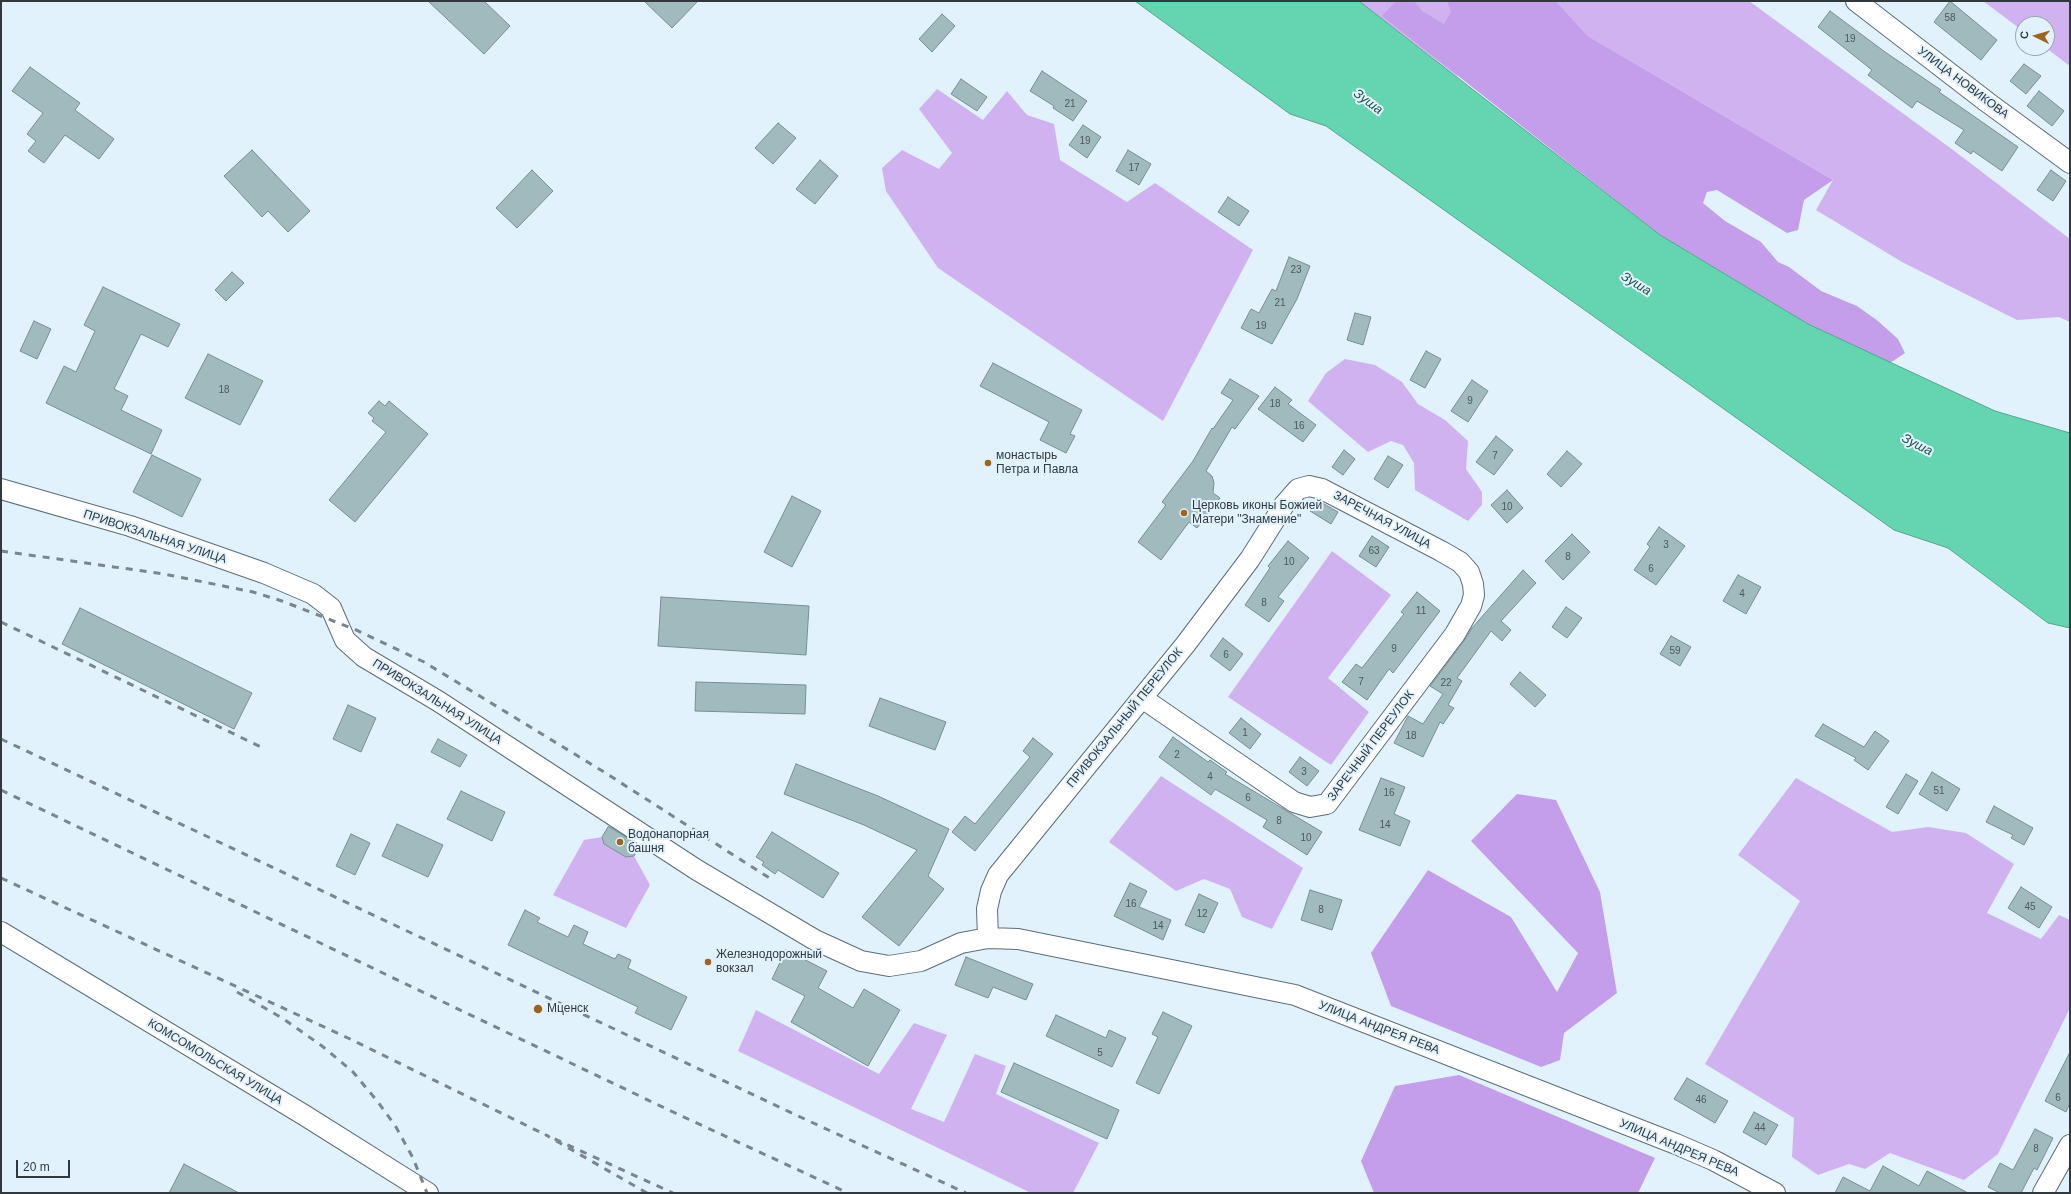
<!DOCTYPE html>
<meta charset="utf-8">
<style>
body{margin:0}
#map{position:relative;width:2071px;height:1194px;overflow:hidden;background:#e1f2fd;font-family:Arial,sans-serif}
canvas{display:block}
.frame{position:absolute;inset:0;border:2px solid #31393f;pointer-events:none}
.north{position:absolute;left:2015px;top:16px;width:40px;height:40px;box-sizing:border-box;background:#e1f2fd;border:1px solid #9ba8b1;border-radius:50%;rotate:275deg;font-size:11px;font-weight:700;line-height:16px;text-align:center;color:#31393f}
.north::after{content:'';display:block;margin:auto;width:14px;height:18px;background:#9b641f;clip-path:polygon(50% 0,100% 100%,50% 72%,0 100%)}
.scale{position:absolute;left:16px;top:1160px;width:54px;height:18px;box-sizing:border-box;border:2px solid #31393f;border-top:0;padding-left:5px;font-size:12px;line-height:14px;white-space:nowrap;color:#31393f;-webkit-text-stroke:3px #e1f2fd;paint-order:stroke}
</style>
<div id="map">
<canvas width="2071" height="1194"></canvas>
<div class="frame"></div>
<div class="north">С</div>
<div class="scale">20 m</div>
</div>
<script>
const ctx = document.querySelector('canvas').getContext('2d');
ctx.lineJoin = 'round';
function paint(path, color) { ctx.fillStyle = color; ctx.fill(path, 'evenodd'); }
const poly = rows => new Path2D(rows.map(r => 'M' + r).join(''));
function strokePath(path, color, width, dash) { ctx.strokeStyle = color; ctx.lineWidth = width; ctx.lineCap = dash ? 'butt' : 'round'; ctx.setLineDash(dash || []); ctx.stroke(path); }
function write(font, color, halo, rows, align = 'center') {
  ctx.font = font + ' Arial,sans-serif'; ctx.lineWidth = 4; ctx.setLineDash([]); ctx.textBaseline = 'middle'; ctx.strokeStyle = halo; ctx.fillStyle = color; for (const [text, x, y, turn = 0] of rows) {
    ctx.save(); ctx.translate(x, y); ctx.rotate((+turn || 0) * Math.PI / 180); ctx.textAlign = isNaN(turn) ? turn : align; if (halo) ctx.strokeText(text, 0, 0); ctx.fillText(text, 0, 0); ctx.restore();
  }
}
paint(poly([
 [1359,1,1509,1,1457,76],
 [1556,1,1749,1,1953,150,2070,239,2070,322,2059,317,2017,320,1902,262,1816,210,1833,180,1588,36],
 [1983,1,2070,1,2070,66,2046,48,2047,24,2023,24,2023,31],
 [937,89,983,120,1007,91,1027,115,1054,124,1060,160,1127,202,1155,183,1253,250,1163,421,938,268,886,191,882,168,902,150,939,169,952,153,919,109],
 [1345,359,1375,365,1402,382,1418,404,1445,420,1468,441,1466,469,1482,492,1482,505,1468,521,1415,490,1414,463,1403,445,1391,441,1368,452,1308,401,1326,373],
 [1332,551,1391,595,1328,678,1369,712,1331,765,1228,697],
 [1161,776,1303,868,1272,929,1242,917,1230,889,1204,879,1176,891,1109,842],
 [1796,778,1892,832,1928,827,1966,833,2014,864,1987,913,2041,939,2059,915,2070,920,2070,1008,1998,1154,1964,1180,1890,1153,1865,1169,1849,1164,1818,1175,1792,1157,1794,1118,1705,1064,1800,901,1738,855],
 [602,837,604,844,626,857,634,856,650,885,626,928,553,895,584,840],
 [756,1010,879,1074,914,1023,947,1035,911,1109,944,1122,975,1054,1006,1066,996,1094,1099,1143,1073,1193,1031,1193,738,1051]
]), '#d0b2f1');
paint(poly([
 [1396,1,1414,1,1422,11,1444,24,1451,12,1447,1,1556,1,1588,36,1833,180,1804,200,1798,230,1787,233,1717,190,1707,192,1703,203,1725,221,1761,242,1778,262,1789,267,1821,291,1857,306,1878,321,1898,339,1905,353,1890,363,1808,324,1660,235,1382,16],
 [1517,794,1556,800,1600,892,1617,993,1564,1033,1560,1060,1541,1067,1391,1006,1371,953,1428,870,1511,917,1557,992,1578,953,1471,841],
 [1459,1075,1655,1158,1638,1193,1374,1193,1361,1161,1395,1086]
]), '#c49eeb');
const water = poly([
 [1135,1,1359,1,1660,235,1808,324,1995,411,2070,433,2070,628,2048,623,1948,548,1894,530,1326,126,1290,114,1135,1]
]);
paint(water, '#65d4b0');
strokePath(water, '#55a68e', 1);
const building = poly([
 [428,1,484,1,510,26,484,54,428,1],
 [644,1,698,1,672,28,644,1],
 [1950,1,1997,40,1981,60,1934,22,1950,1],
 [1830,11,1885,52,1941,90,1939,92,2018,147,2002,171,1973,151,1971,154,1955,143,1964,130,1917,101,1912,108,1868,75,1872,70,1818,27,1830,11],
 [942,14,955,26,932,52,919,39,942,14],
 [2024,64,2041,76,2026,94,2010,81,2024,64],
 [30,67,80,103,75,110,114,139,99,159,65,135,44,163,28,151,36,141,27,134,43,113,12,91,30,67],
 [1042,71,1087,101,1073,121,1053,108,1054,106,1030,91,1042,71],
 [961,79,987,97,977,111,951,94,961,79],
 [2039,91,2064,111,2052,126,2027,106,2039,91],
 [778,123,796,138,773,164,755,148,778,123],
 [1083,125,1101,137,1087,158,1069,145,1083,125],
 [252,150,310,211,288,232,268,211,262,217,224,176,252,150],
 [1128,150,1151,164,1139,185,1116,171,1128,150],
 [820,160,838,176,815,204,796,189,820,160],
 [532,170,553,191,517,228,496,208,532,170],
 [2051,170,2066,181,2053,201,2037,190,2051,170],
 [1228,197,1249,211,1239,226,1218,212,1228,197],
 [1289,257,1310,266,1297,299,1272,344,1241,328,1251,309,1259,313,1272,289,1276,291,1289,257],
 [232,272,244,283,226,301,215,290,232,272],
 [103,287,180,324,168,347,141,334,114,389,128,396,121,410,162,430,151,454,46,403,64,366,76,372,95,331,84,325,103,287],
 [1355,313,1371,317,1363,345,1347,340,1355,313],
 [34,321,51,329,37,359,20,351,34,321],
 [1426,351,1441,359,1425,388,1410,380,1426,351],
 [208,354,263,381,240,425,185,398,208,354],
 [993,363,1082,410,1070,434,1075,436,1066,453,1040,440,1049,422,980,386,993,363],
 [1230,379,1259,396,1235,429,1232,427,1206,471,1212,476,1214,483,1213,493,1220,498,1197,528,1189,522,1161,560,1138,542,1166,505,1162,502,1193,461,1212,428,1213,429,1233,400,1221,393,1230,379],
 [1472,380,1488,391,1468,422,1451,411,1472,380],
 [1275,387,1292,400,1288,404,1316,425,1303,442,1258,409,1275,387],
 [379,401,385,406,389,401,428,434,355,522,329,500,386,432,372,421,374,418,368,413,379,401],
 [1496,436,1513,450,1494,475,1476,462,1496,436],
 [1344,450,1355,459,1343,475,1332,467,1344,450],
 [1567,451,1582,464,1561,487,1547,474,1567,451],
 [152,455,201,479,182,517,133,492,152,455],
 [1388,456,1403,465,1388,488,1374,479,1388,456],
 [1507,490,1523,508,1507,523,1491,505,1507,490],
 [792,496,821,511,792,567,764,552,792,496],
 [1317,500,1338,512,1331,524,1310,511,1317,500],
 [1659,527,1685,546,1656,585,1634,570,1650,547,1647,544,1659,527],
 [1572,534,1590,552,1563,580,1545,561,1572,534],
 [1372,536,1389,547,1376,567,1359,556,1372,536],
 [1288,541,1309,558,1278,597,1284,601,1269,622,1245,605,1270,568,1268,566,1288,541],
 [1523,570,1536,583,1501,621,1511,630,1502,641,1491,631,1457,678,1462,681,1448,705,1454,708,1443,724,1440,722,1423,757,1394,743,1408,716,1423,724,1443,694,1430,686,1464,641,1472,628,1523,570],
 [1738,575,1761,587,1746,614,1723,601,1738,575],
 [1417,592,1440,611,1393,673,1389,669,1367,700,1342,682,1356,664,1362,668,1404,614,1401,612,1417,592],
 [661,597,809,606,806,655,658,646,661,597],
 [1566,607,1582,618,1567,638,1552,627,1566,607],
 [80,608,252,693,234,729,62,644,80,608],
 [1671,636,1691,647,1680,666,1660,654,1671,636],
 [1223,638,1243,654,1230,671,1210,656,1223,638],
 [1520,672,1546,695,1535,707,1510,684,1520,672],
 [696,682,806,685,805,714,695,711,696,682],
 [880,698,946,722,935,750,869,726,880,698],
 [348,705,376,718,361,752,333,739,348,705],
 [1241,718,1261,734,1250,749,1229,733,1241,718],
 [1823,724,1864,747,1875,731,1889,741,1868,770,1854,760,1856,758,1815,736,1823,724],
 [1173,737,1208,762,1210,760,1227,772,1225,774,1322,832,1307,855,1263,827,1267,820,1215,789,1211,795,1159,757,1173,737],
 [1033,738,1053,754,975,851,952,832,965,816,975,824,1030,757,1023,751,1033,738],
 [438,739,467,755,460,767,431,752,438,739],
 [1300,757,1319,771,1307,786,1289,772,1300,757],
 [796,764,878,796,949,829,928,876,944,889,899,946,862,917,917,850,864,825,784,794,796,764],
 [1932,772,1960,789,1947,811,1919,794,1932,772],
 [1906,774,1918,781,1898,814,1886,807,1906,774],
 [1381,778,1405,787,1394,814,1410,821,1400,846,1359,830,1381,778],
 [461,791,505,812,492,841,447,819,461,791],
 [1994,806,2033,828,2024,845,2011,838,2013,835,1986,822,1994,806],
 [397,824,443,845,428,877,382,856,397,824],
 [608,827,610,827,638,845,639,848,634,856,626,857,604,844,602,837,608,827],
 [772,832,839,873,823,898,778,870,775,874,762,865,764,862,756,857,772,832],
 [351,834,370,843,355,875,336,866,351,834],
 [1130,883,1147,891,1139,907,1171,920,1163,940,1114,916,1130,883],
 [2021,887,2052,907,2039,928,2008,908,2021,887],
 [1310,890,1342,900,1332,930,1301,920,1310,890],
 [1199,894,1218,903,1204,933,1185,925,1199,894],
 [525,910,540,918,537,922,568,937,574,925,588,932,583,944,615,959,618,954,631,960,628,968,687,997,671,1030,635,1013,638,1007,508,945,525,910],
 [786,950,827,971,818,988,853,1008,864,989,900,1010,868,1066,791,1022,805,996,772,979,786,950],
 [966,957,1033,984,1026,1000,993,987,988,998,955,985,966,957],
 [1163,1012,1192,1026,1159,1094,1136,1083,1158,1037,1152,1034,1163,1012],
 [1056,1015,1106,1038,1109,1030,1126,1038,1112,1067,1046,1036,1056,1015],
 [2070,1052,2070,1103,2066,1112,2045,1101,2070,1052],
 [1014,1063,1119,1110,1107,1139,1001,1092,1014,1063],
 [1687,1078,1728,1101,1715,1123,1674,1099,1687,1078],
 [1754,1112,1778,1125,1766,1145,1743,1132,1754,1112],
 [2035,1129,2053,1138,2037,1170,2034,1168,2021,1193,2000,1193,1988,1187,2000,1163,2013,1170,2035,1129],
 [184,1164,239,1193,169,1193,184,1164],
 [1883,1166,1919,1186,1927,1171,1968,1193,1835,1193,1843,1177,1870,1191,1883,1166]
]);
paint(building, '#a0babd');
strokePath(building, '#768f92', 1);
const street = poly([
 [1856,1,1987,102,2070,163],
 [1,489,130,526,264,573,313,594,331,608,345,640,364,657,438,701,697,870,815,940,861,961,889,966,921,961,961,943,988,938,1018,939,1295,995,1676,1144,1713,1160,1775,1193],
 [1,932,304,1115,428,1193],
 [988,938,987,909,991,891,998,875,1185,645,1250,559,1284,505,1298,489,1309,486,1322,489,1441,551,1460,562,1469,572,1473,584,1474,595,1471,606,1455,634,1327,804,1310,807,1294,802,1142,698],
 [2043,1193,2070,1145]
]);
strokePath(street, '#5b6d79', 22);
strokePath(street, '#fff', 20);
strokePath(poly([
 [1,551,164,574,253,592,282,601,354,629,424,662,604,772,774,881],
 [1,622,261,747],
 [1,739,811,1122,966,1193],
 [1,790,673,1112,848,1193],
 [1,878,348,1038,546,1135],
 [237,992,282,1018,322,1046,353,1072,378,1102,396,1127,413,1158,427,1193],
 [647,1193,546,1135,673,1193]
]), '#7a858d', 3, [7, 7]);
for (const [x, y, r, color] of [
 [988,463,4,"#9b641f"],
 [1184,513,4,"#9b641f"],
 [620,842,4,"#9b641f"],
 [708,962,4,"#9b641f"],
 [538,1009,5,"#9b641f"]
]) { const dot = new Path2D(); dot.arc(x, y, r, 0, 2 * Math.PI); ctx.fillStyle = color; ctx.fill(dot); strokePath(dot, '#e1f2fd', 1.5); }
write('10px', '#4d595e', null, [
 ["58",1950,18],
 ["19",1850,39],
 ["21",1070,104],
 ["19",1085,141],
 ["17",1134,168],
 ["23",1296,270],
 ["21",1280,303],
 ["19",1261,326],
 ["18",224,390],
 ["9",1470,401],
 ["18",1275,404],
 ["16",1299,426],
 ["7",1495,456],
 ["10",1507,507],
 ["3",1666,545],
 ["63",1374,551],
 ["8",1568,557],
 ["10",1289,562],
 ["6",1651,569],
 ["4",1742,594],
 ["8",1264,603],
 ["11",1421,611],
 ["9",1394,649],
 ["59",1675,651],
 ["6",1226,655],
 ["7",1361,682],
 ["22",1446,683],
 ["1",1245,733],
 ["18",1411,736],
 ["2",1177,755],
 ["3",1304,772],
 ["4",1210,777],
 ["51",1939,791],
 ["16",1389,793],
 ["6",1248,798],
 ["8",1279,821],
 ["14",1385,825],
 ["10",1306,838],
 ["16",1131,904],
 ["45",2030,907],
 ["8",1321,910],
 ["12",1202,914],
 ["14",1158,926],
 ["5",1100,1053],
 ["6",2058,1098],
 ["46",1701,1100],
 ["44",1760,1128],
 ["8",2036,1149]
]);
write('12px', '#31393f', '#e1f2fd', [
 ["УЛИЦА НОВИКОВА",1963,83,37],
 ["ЗАРЕЧНАЯ УЛИЦА",1382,520,28],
 ["ПРИВОКЗАЛЬНАЯ УЛИЦА",155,537,18],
 ["ПРИВОКЗАЛЬНАЯ УЛИЦА",437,702,32],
 ["ПРИВОКЗАЛЬНЫЙ ПЕРЕУЛОК",1125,718,-51],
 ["ЗАРЕЧНЫЙ ПЕРЕУЛОК",1371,746,-53],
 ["УЛИЦА АНДРЕЯ РЕВА",1379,1028,21],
 ["КОМСОМОЛЬСКАЯ УЛИЦА",215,1062,31],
 ["УЛИЦА АНДРЕЯ РЕВА",1679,1148,23]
]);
write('12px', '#31393f', '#e1f2fd', [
 ["монастырь",996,456],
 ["Петра и Павла",996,470],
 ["Церковь иконы Божией",1192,506],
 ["Матери \"Знамение\"",1192,520],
 ["Водонапорная",628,835],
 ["башня",628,849],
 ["Железнодорожный",716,955],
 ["вокзал",716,969],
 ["Мценск",547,1009]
], 'left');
write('italic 13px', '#215041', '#e1f2fd', [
 ["Зуша",1368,102,37],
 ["Зуша",1636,284,32],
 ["Зуша",1917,445,27]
]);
</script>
